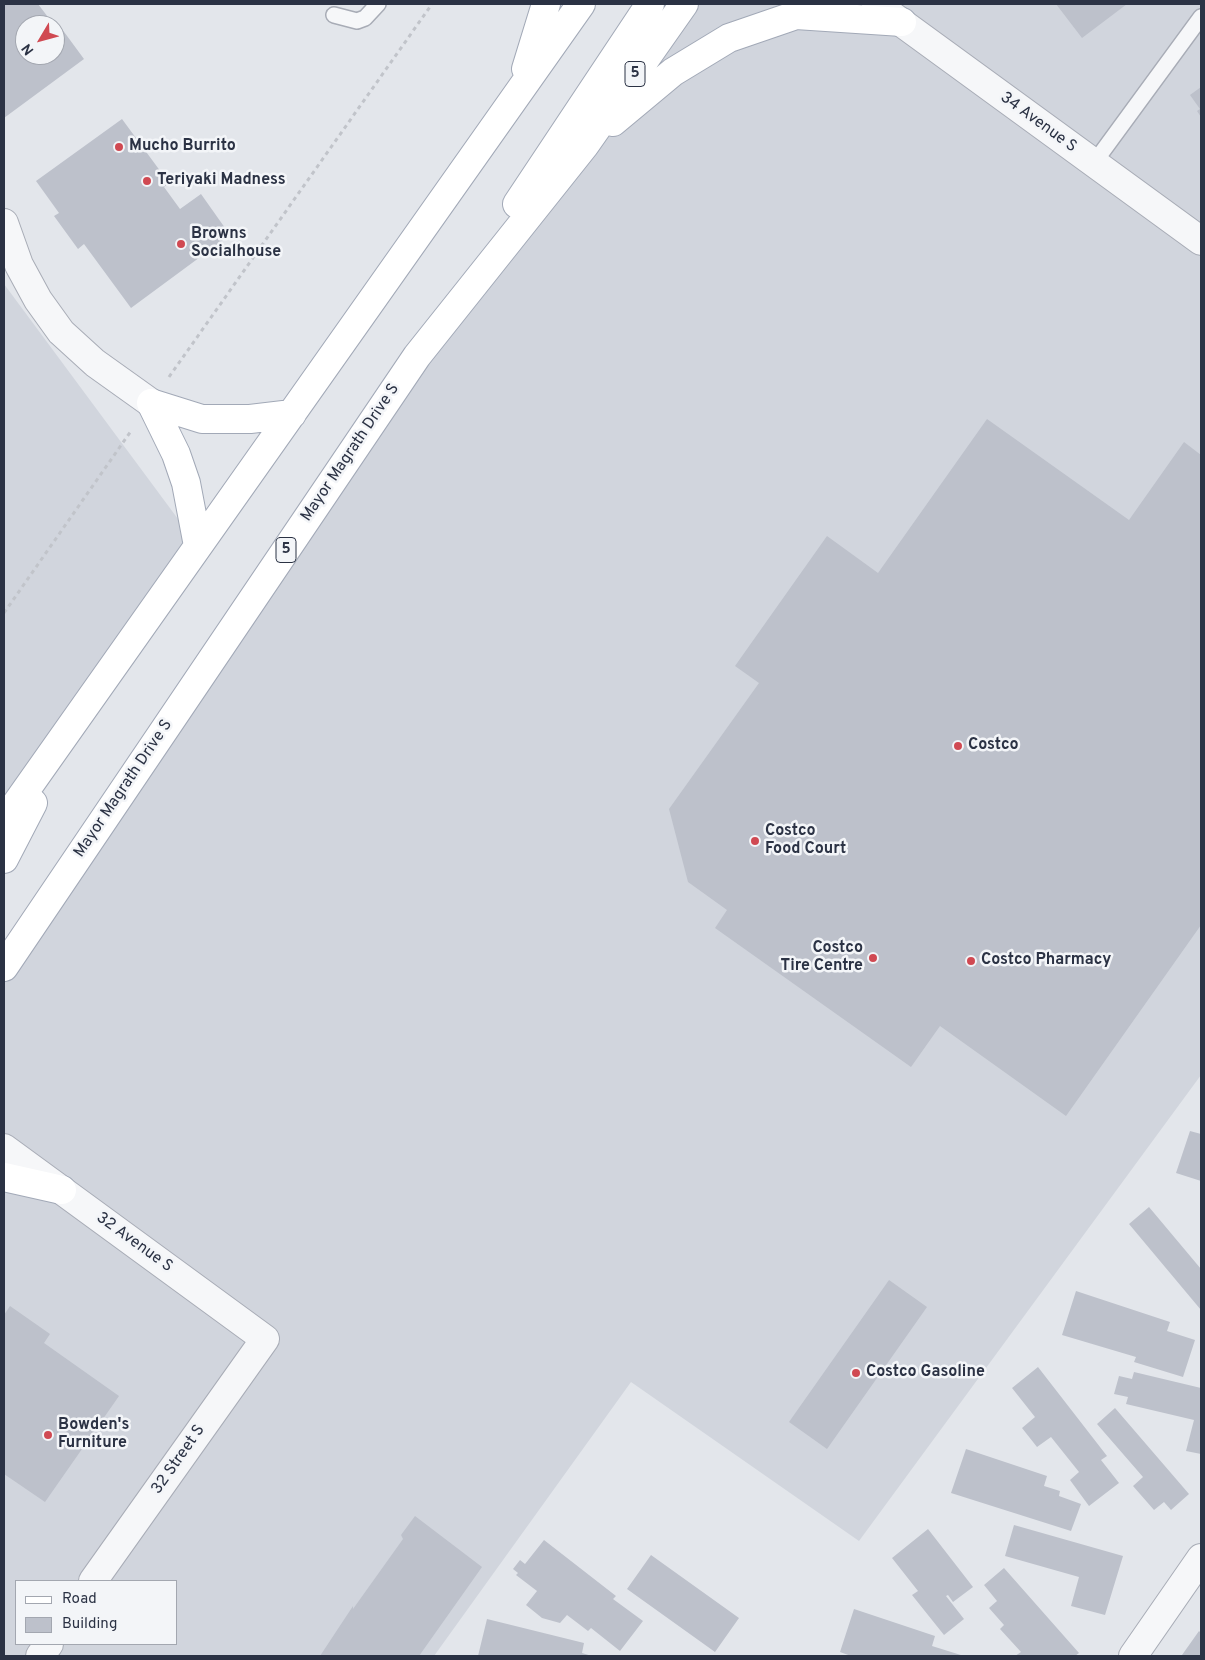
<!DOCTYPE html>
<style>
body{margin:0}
#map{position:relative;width:1205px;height:1660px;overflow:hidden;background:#e3e6eb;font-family:Overpass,sans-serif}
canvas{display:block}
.frame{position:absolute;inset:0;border:5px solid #2b3244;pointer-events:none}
.legend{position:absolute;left:15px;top:1580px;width:162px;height:65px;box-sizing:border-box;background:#f3f5f8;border:1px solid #a3a7b0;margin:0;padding:6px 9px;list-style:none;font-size:15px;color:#2b3244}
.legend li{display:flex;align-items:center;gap:10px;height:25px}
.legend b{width:25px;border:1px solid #a3a7b0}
.north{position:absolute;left:15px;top:15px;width:50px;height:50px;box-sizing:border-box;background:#f3f5f8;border:1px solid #a3a7b0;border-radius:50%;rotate:233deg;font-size:14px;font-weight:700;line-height:20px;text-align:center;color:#2b3244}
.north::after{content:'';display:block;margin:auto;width:18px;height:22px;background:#d04952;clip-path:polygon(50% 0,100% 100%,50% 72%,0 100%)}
</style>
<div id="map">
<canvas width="1205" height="1660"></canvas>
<div class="frame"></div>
<ul class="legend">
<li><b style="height:6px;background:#fff"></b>Road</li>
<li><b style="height:14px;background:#bdc1cb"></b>Building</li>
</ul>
<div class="north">N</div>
</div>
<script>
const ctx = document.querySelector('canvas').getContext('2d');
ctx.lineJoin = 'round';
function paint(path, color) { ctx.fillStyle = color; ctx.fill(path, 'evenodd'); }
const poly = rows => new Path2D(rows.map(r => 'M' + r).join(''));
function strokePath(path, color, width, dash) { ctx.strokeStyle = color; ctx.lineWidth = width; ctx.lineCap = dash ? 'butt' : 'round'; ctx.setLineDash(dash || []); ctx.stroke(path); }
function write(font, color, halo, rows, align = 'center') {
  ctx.font = font + ' Overpass,sans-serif'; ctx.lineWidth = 5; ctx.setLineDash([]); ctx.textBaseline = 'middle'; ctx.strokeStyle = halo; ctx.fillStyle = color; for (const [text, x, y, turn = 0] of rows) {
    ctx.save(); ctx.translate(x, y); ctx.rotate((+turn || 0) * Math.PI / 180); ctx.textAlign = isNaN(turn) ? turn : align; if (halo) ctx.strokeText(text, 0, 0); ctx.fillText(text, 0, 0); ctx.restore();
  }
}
paint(poly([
 [684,4,1201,4,1201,1075,859,1541,631,1382,434,1656,4,1656,4,967,417,356],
 [16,1581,176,1581,176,1644,16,1644],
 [4,284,198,546,4,821]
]), '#d1d5dd');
paint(poly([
 [4,4,38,4,54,25,25,25,25,55,55,55,55,29,59,25,84,59,4,118],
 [1056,4,1127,4,1082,38],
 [1201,87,1201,117,1197,111,1200,109,1190,95],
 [122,119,169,183,164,187,180,209,201,194,230,235,131,308,84,244,78,249,54,216,59,213,36,181],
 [987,419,1129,520,1184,442,1201,455,1201,925,1066,1116,940,1026,911,1067,715,928,727,910,688,882,669,809,759,683,735,666,827,536,878,573],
 [1190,1131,1201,1134,1201,1181,1176,1173],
 [1149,1207,1201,1269,1201,1310,1129,1224],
 [889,1280,927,1307,827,1449,789,1422],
 [1076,1291,1170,1322,1167,1331,1195,1340,1183,1377,1134,1362,1136,1357,1062,1335],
 [10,1306,50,1334,44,1343,119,1396,45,1502,4,1474,4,1315],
 [1038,1367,1107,1456,1101,1460,1119,1483,1089,1506,1070,1480,1079,1472,1051,1437,1037,1447,1022,1428,1035,1417,1012,1388],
 [1134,1372,1201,1388,1201,1454,1186,1451,1194,1420,1126,1404,1128,1397,1114,1394,1119,1376,1132,1379],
 [1115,1408,1189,1494,1171,1510,1164,1502,1154,1510,1133,1486,1143,1477,1097,1424],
 [966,1449,1047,1476,1044,1486,1060,1491,1059,1496,1081,1504,1071,1531,951,1493],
 [415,1516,482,1567,419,1656,320,1656,353,1606,353,1609,403,1539,401,1535],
 [1014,1525,1123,1556,1105,1615,1071,1606,1079,1577,1005,1556],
 [928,1529,973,1587,953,1602,948,1595,946,1596,964,1619,944,1635,912,1595,918,1591,892,1558],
 [544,1540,616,1596,613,1599,643,1621,620,1651,591,1628,588,1631,567,1615,560,1623,542,1618,526,1605,537,1591,516,1575,518,1573,513,1569,520,1560,525,1564],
 [651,1555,739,1618,715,1652,627,1589],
 [1004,1568,1079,1653,1075,1656,1015,1656,1021,1652,1000,1629,1004,1625,989,1608,997,1601,984,1585],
 [854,1609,935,1636,932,1646,964,1656,851,1656,840,1652],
 [487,1619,584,1643,582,1653,592,1656,478,1656],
 [1199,1631,1201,1633,1201,1656,1184,1656,1182,1655]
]), '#bdc1cb');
const service = poly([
 [334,15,357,21,365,18,378,4],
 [1094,163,1201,17]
]);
const minor = poly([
 [4,223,19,265,38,300,61,332,95,363,151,403],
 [4,1148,265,1339,93,1581],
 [40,1656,49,1644],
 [1133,1656,1201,1558]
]);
const tertiary = poly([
 [876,4,1201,241]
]);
const primary = poly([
 [526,69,546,4],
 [613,122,673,72,729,38,796,15,902,22],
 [517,204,650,4],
 [151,403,176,454,186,483,198,546],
 [151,403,202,419,250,419,292,414],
 [4,821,581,4],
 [4,859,33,803],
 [4,967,417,356,585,145,684,4],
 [4,1177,62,1190]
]);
strokePath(service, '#a8acb6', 18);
strokePath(minor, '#a8acb6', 30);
strokePath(tertiary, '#a8acb6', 30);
strokePath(primary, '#a2a9b7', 30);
strokePath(poly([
 [169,377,432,4],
 [4,613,131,431]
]), '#c1c4ca', 3, [4, 4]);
strokePath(service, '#f6f7f9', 15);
strokePath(minor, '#f6f7f9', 28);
strokePath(tertiary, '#f6f7f9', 28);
strokePath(primary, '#fff', 28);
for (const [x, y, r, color] of [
 [119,147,5,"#d04952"],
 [147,181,5,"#d04952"],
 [181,244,5,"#d04952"],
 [958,746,5,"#d04952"],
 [755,841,5,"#d04952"],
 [873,958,5,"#d04952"],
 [971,961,5,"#d04952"],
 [856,1373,5,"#d04952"],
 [48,1435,5,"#d04952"]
]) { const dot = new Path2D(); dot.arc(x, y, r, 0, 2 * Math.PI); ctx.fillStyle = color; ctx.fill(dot); strokePath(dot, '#f3f5f8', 2); }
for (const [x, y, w] of [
 [635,74,20],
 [286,550,20]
]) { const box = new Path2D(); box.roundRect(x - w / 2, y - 12.5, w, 25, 4); ctx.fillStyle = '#f3f5f8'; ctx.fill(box); strokePath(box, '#2b3244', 1); }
write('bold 15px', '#2b3244', null, [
 ["5",635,74],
 ["5",286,550]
]);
write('16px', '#2b3244', '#f3f5f8', [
 ["34 Avenue S",1038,123,36],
 ["Mayor Magrath Drive S",351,453,-56],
 ["Mayor Magrath Drive S",124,789,-56],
 ["32 Avenue S",134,1243,36],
 ["32 Street S",179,1460,-55]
]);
write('bold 16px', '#2b3244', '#f3f5f8', [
 ["Mucho Burrito",129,147],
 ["Teriyaki Madness",157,181],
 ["Browns",191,235],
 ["Socialhouse",191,253],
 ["Costco",968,746],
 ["Costco",765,832],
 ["Food Court",765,850],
 ["Costco",863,949,"right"],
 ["Tire Centre",863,967,"right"],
 ["Costco Pharmacy",981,961],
 ["Costco Gasoline",866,1373],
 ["Bowden's",58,1426],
 ["Furniture",58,1444]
], 'left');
</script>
